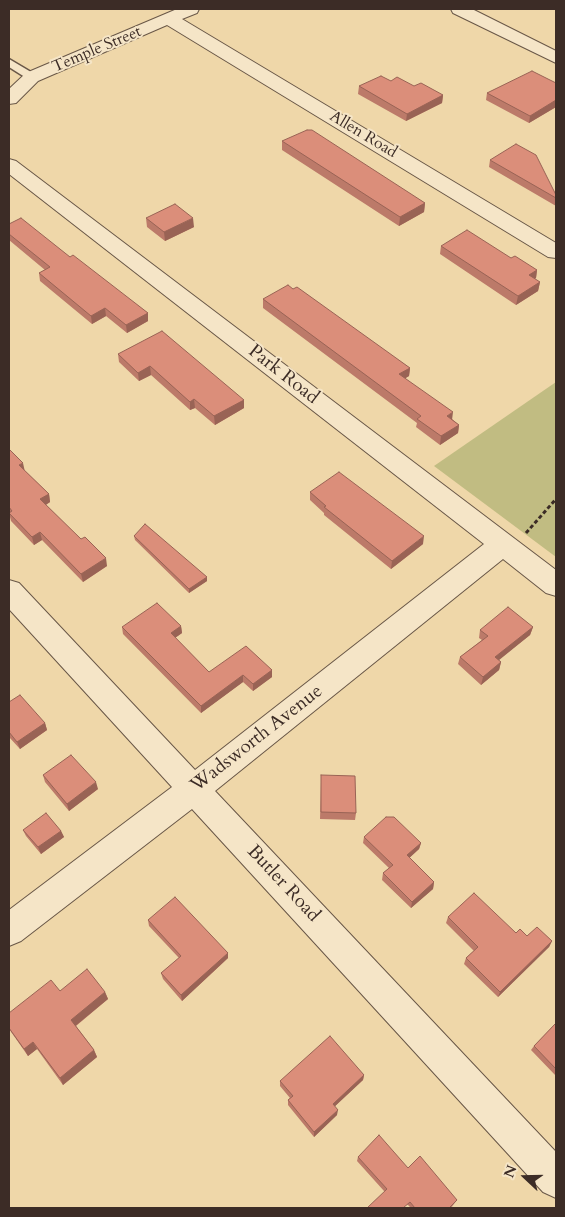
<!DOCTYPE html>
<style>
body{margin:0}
#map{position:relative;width:565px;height:1217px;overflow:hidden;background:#efd7a9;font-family:Cardo,serif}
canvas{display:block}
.frame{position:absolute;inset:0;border:10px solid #3c2c26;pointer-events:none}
.north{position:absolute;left:500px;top:1152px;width:50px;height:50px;-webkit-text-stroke:4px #f5e5c7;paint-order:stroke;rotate:291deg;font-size:14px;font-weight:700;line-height:20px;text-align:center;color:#3c2c26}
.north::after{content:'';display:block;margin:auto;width:18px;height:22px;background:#3c2c26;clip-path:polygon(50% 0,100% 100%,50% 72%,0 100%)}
</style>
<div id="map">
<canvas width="565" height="1217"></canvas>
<div class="frame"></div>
<div class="north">N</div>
</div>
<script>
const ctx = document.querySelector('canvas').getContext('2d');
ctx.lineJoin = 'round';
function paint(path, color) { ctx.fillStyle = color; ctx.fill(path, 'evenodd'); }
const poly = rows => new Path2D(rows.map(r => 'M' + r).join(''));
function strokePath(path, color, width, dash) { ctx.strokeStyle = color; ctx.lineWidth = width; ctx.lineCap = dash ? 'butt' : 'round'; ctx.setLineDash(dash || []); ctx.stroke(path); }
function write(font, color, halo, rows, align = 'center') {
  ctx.font = font + ' Cardo,serif'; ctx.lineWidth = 4; ctx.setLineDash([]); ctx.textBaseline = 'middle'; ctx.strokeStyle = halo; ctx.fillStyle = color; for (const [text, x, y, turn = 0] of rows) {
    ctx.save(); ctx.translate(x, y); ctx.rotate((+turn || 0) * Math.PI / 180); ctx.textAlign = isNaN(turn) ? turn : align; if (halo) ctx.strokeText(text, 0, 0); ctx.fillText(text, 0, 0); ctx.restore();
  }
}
paint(poly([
 [556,382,556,557,434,466]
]), '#c1bc82');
const service = poly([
 [9,59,36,75,36,79,28,79,9,67,9,59]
]);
const minor = poly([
 [177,9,199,9,197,13,182,19,556,243,556,258,548,257,167,25,38,81,16,103,9,104,9,89,26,73,177,9],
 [9,159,16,161,556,570,556,596,546,593,503,559,215,791,556,1152,556,1198,543,1192,192,809,21,941,9,946,9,910,172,787,9,609,9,580,19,583,195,770,484,544,9,174,9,159]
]);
const tertiary = poly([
 [451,9,472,9,556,51,556,63,453,13,451,9]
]);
strokePath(service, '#695747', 3);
strokePath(minor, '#695747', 2);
strokePath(tertiary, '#695747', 2);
strokePath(poly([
 [526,533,556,499]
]), '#3c2c26', 3, [4, 2.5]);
paint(service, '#f5e5c7');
paint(minor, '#f5e5c7');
paint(tertiary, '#f5e5c7');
paint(poly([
 [391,81,443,95,442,103,406,121,358,94,359,86],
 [556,83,556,107,529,123,486,100,487,93],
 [282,141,425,203,424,212,399,226,282,150],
 [490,160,556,195,556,206,489,167],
 [146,218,194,227,165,241,147,227],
 [9,224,70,257,148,313,148,321,127,333,106,316,92,324,40,281,39,273,45,270,9,240],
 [441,246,511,258,537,270,536,278,534,279,540,282,538,291,516,305,440,254],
 [293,289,410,368,409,376,405,378,452,419,459,425,458,433,440,445,416,427,417,423,263,308,263,299],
 [118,354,244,400,244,408,215,425,195,408,190,410,151,375,139,381,119,362],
 [9,449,24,470,49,494,50,502,46,505,107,566,83,582,42,540,34,545,11,521,9,513],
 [310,492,423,544,391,569,324,515,324,513,310,500],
 [134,536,207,577,207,581,189,593,135,540],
 [181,626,182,633,175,638,209,672,272,670,272,677,253,691,243,682,201,713,123,634,122,627],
 [533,627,530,635,498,660,501,662,499,670,481,685,458,664,460,657,482,640,479,638,480,630],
 [9,702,45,723,47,730,20,749,9,737],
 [43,775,98,789,69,811,45,782],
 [321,782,356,813,355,820,320,819],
 [23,830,61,831,64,837,41,854,26,836],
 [364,837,421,843,419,849,409,858,434,882,433,889,411,908,382,880,383,873,389,868,363,843],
 [448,917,527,936,552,941,549,947,498,997,464,964,466,958,474,951,446,923],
 [148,920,228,953,228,958,182,1001,163,979,161,973,179,958,149,926],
 [60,991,105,992,108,999,76,1026,94,1050,97,1057,63,1085,37,1049,28,1056,9,1029,9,1013],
 [556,1023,556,1076,531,1050,534,1046],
 [364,1075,363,1080,335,1106,337,1115,314,1137,288,1105,288,1100,290,1098,280,1086,280,1081],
 [358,1157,408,1168,457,1200,451,1208,411,1208,408,1205,384,1191,357,1161]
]), '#bc7a69');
paint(poly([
 [443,95,442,103,406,121,407,114],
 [556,100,556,107,529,123,530,116],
 [425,203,424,212,399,226,400,217],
 [193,218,194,227,165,241,164,232],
 [537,270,536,278,527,284,529,275],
 [540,282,538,291,516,305,518,296],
 [105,308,106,316,92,324,91,316],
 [148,313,148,321,127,333,126,325],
 [150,366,151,375,139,381,138,373],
 [410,368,409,376,398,383,399,374],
 [194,399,195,408,190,410,190,402],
 [244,400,244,408,215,425,214,416],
 [453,412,452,420,447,416],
 [459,425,458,433,440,445,441,436],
 [23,463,25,472,19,465],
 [49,494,50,502,42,507,40,499],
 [40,532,42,540,34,545,32,537],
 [424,536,423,544,391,569,392,561],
 [106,558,107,566,83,582,81,574],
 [207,577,207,581,189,593,189,589],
 [181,626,182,633,172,640,171,633],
 [533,627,530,635,493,665,495,657],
 [501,662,499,670,481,685,483,677],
 [272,670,272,677,253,691,253,684],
 [243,675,243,682,201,713,201,706],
 [45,723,47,730,20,749,17,742],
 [96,782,98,789,69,811,67,804],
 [61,831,64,837,41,854,38,847],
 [421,843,419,849,405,862,407,855],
 [434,882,433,889,411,908,412,902],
 [552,941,549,947,498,997,500,992],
 [228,953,228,958,182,1001,181,995],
 [105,992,108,999,74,1027,71,1020],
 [33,1042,37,1049,28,1056,24,1049],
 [94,1050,97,1057,63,1085,60,1078],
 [364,1075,363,1080,332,1109,333,1104],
 [338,1110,337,1115,314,1137,314,1132]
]), '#996355');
const building = poly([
 [532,71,556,83,556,100,530,116,487,93,532,71],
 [381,76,391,81,397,77,414,86,421,83,443,95,407,114,359,86,381,76],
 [307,130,312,130,425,203,400,217,282,141,307,130],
 [516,144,536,155,556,195,556,198,490,160,516,144],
 [175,204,193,218,164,232,146,218,175,204],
 [21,218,70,257,73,255,148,313,126,325,105,308,91,316,39,273,50,267,9,234,9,224,21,218],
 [467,230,511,258,515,256,537,270,529,275,540,282,518,296,441,246,467,230],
 [288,285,293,289,297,287,410,368,399,374,453,412,447,416,459,425,441,436,417,419,421,416,263,299,288,285],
 [162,331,244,400,214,416,194,399,190,402,150,366,138,373,118,354,162,331],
 [9,449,23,463,19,465,49,494,40,499,81,539,85,537,106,558,81,574,40,532,32,537,9,513,12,511,9,507,9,449],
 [339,472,424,536,392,561,324,507,326,506,310,492,339,472],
 [145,524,207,577,189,589,134,536,145,524],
 [157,603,181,626,171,633,209,672,246,646,272,670,253,684,243,675,201,706,122,627,157,603],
 [508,607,533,627,495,657,501,662,483,677,460,657,488,636,480,630,508,607],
 [20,695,45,723,17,742,9,732,9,702,20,695],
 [71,755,96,782,67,804,43,775,71,755],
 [321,775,355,776,356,813,321,812,321,775],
 [46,813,61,831,38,847,23,830,46,813],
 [386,817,394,817,421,843,407,855,434,882,412,902,383,873,393,865,364,837,386,817],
 [474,893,516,933,520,929,527,936,537,927,552,941,500,992,466,958,478,947,448,917,474,893],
 [175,897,228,953,181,995,161,973,181,956,148,920,175,897],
 [87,969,105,992,71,1020,94,1050,60,1078,33,1042,24,1049,9,1028,9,1013,51,980,60,991,87,969],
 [556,1023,556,1069,534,1046,556,1023],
 [330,1036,364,1075,333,1104,338,1110,314,1132,288,1100,293,1096,280,1081,330,1036],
 [379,1135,408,1168,420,1156,457,1200,449,1208,415,1208,410,1202,403,1208,367,1208,387,1189,358,1157,379,1135]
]);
paint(building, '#db8e7a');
strokePath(building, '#996355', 1);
write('16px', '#3c2c26', '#f5e5c7', [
 ["Temple Street",97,50,-23],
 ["Allen Road",363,135,31]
]);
write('19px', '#3c2c26', '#f5e5c7', [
 ["Park Road",283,375,38],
 ["Wadsworth Avenue",257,739,-38],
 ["Butler Road",283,884,47]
]);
</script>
